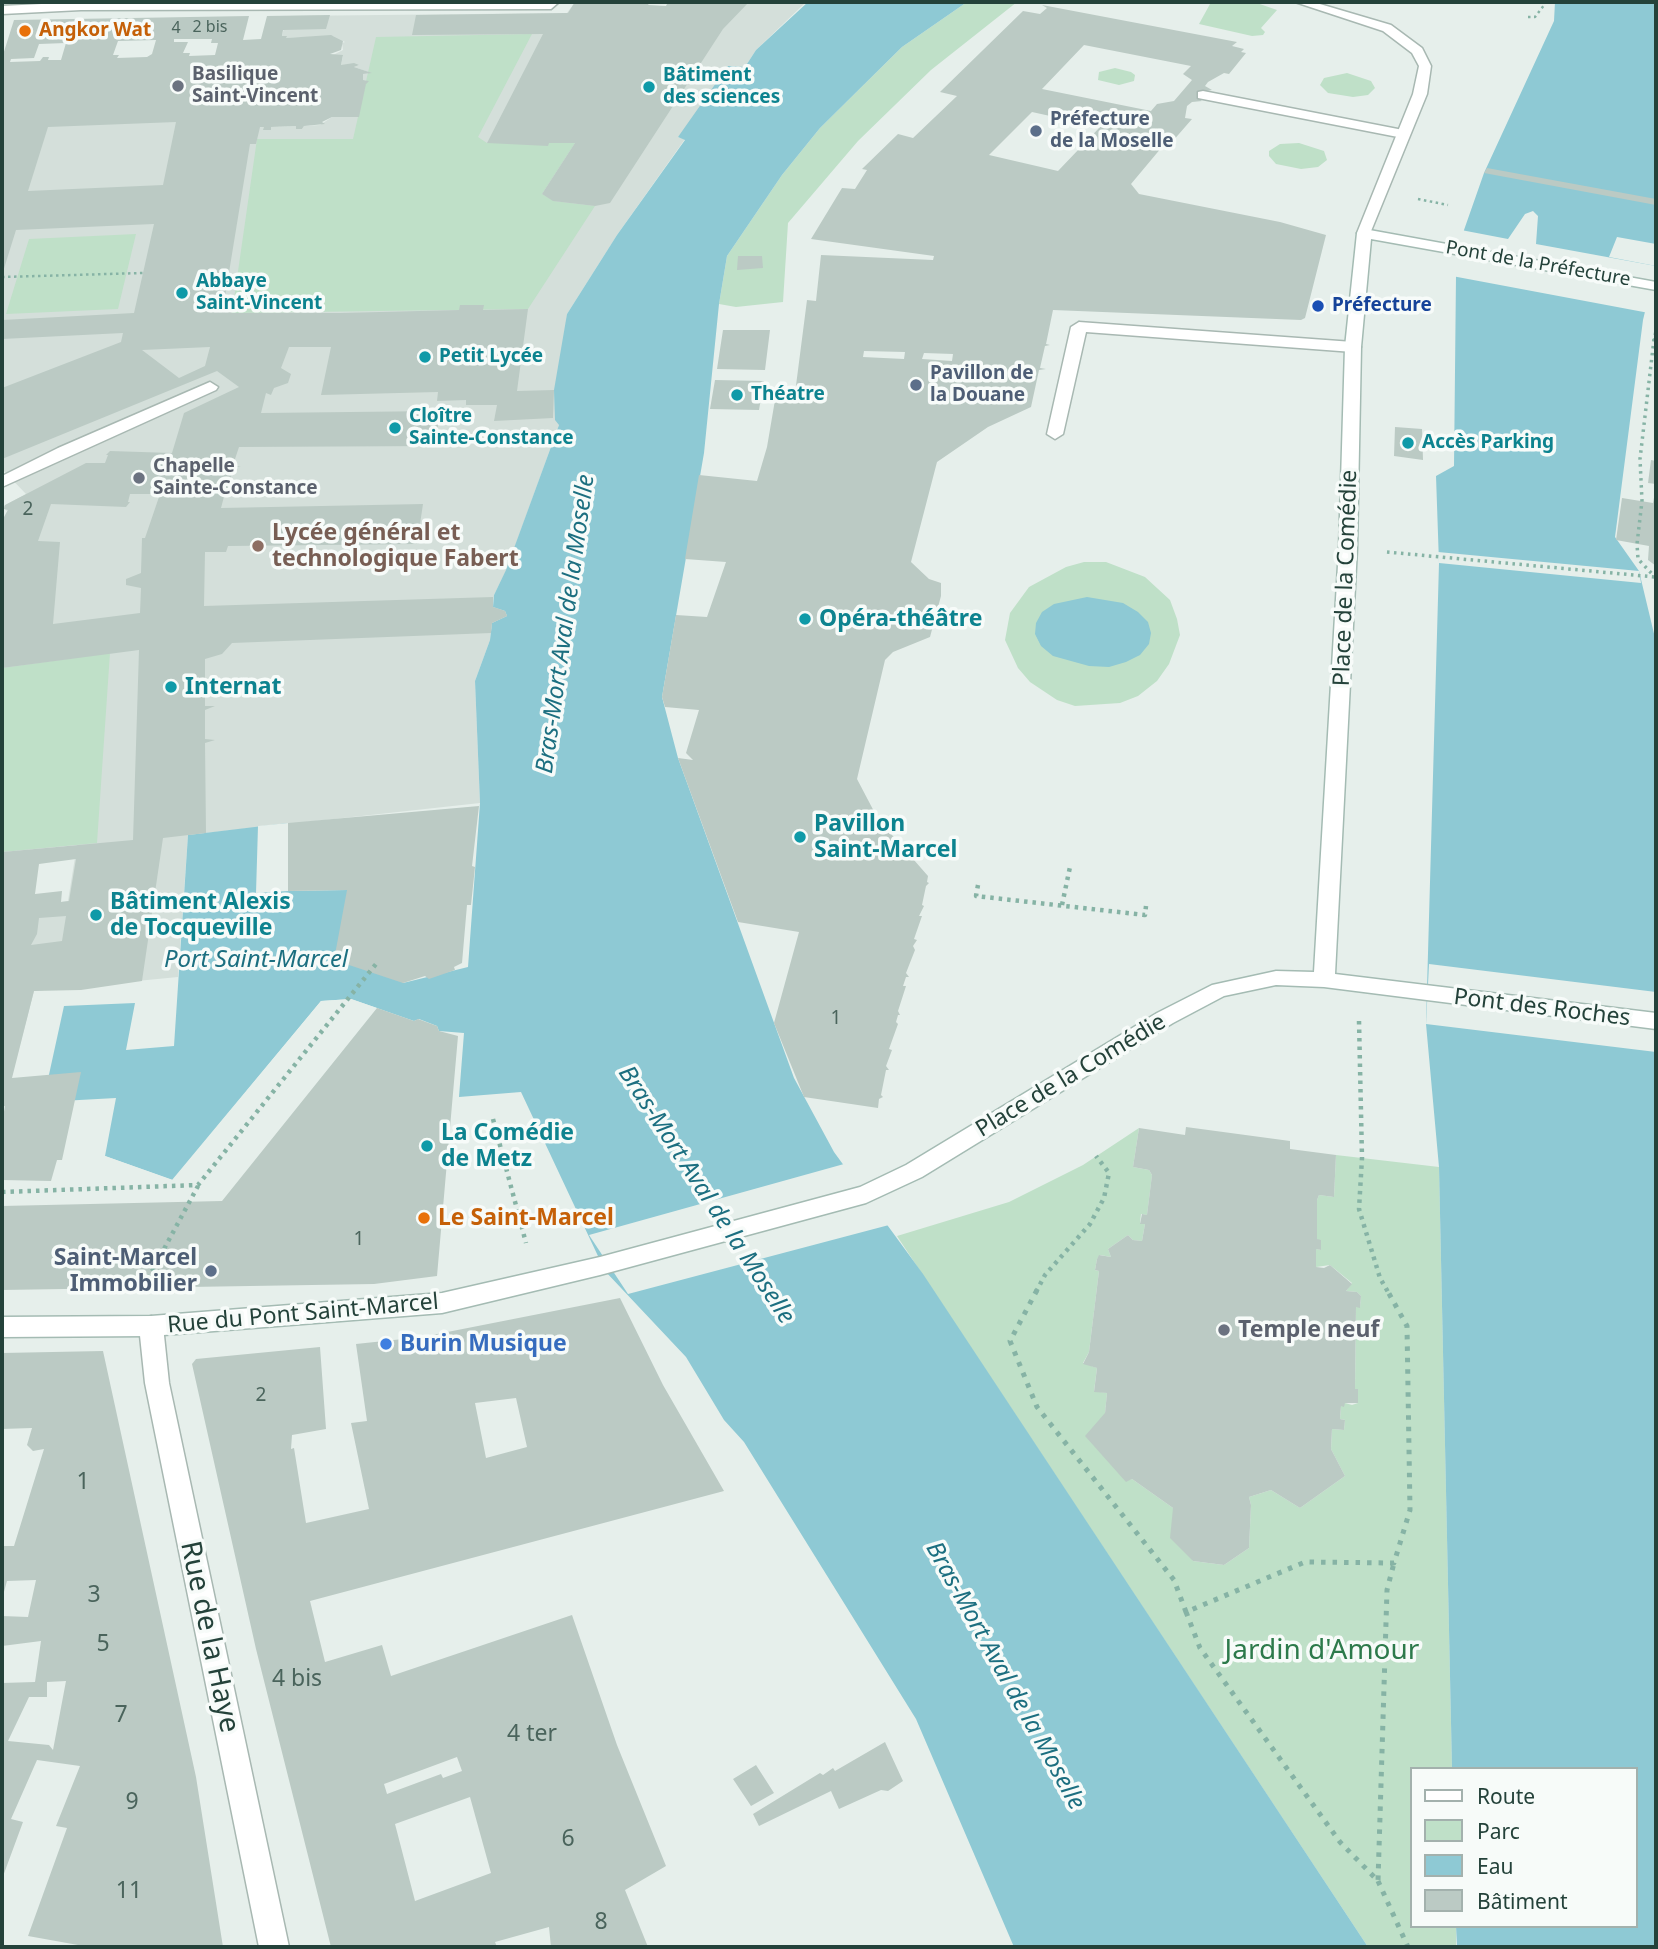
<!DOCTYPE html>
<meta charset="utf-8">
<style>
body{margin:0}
#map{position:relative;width:1658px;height:1949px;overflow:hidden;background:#e6efeb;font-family:"Noto Sans",sans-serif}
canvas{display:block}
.frame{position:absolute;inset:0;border:4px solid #24423a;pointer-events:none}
.legend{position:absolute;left:1410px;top:1767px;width:228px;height:161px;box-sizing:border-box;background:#f7fbf9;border:2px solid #a3b1ad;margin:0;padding:9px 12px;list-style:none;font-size:21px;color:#24423a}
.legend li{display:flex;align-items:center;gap:14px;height:35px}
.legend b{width:35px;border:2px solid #a3b1ad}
</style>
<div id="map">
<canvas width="1658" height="1949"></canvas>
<div class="frame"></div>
<ul class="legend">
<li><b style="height:9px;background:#fff"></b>Route</li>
<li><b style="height:19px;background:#bfe0c8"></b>Parc</li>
<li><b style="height:19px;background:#8ec9d4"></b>Eau</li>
<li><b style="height:19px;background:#bbcac4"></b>Bâtiment</li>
</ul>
</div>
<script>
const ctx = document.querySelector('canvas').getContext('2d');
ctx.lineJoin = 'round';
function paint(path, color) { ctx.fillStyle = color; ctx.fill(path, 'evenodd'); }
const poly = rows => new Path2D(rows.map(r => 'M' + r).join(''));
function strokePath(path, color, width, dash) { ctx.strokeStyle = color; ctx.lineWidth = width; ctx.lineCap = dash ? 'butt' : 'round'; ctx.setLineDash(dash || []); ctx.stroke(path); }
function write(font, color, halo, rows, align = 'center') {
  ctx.font = font + ' "Noto Sans",sans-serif'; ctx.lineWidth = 7; ctx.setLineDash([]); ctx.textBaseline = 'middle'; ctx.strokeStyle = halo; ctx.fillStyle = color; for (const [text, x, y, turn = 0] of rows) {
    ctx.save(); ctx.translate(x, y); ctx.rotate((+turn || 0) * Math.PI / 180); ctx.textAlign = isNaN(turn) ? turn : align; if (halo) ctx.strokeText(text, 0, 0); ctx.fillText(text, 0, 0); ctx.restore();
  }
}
paint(poly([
 [575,2,681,7,685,2,806,2,756,50,745,67,678,137,685,139,617,235,567,314,559,425,506,571,494,595,493,606,505,611,507,616,492,623,490,640,475,681,480,803,188,835,178,977,34,991,11,1079,2,1077,2,910,68,901,77,845,2,852,2,521,7,511,2,507,26,494,2,469,2,118,167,112,207,129,264,127,264,130,270,130,271,127,296,126,296,129,302,129,304,126,320,125,332,117,359,117,368,81,363,80,363,74,371,73,354,67,359,65,341,65,343,56,331,56,343,50,342,43,345,42,333,36,286,38,286,36,282,36,287,16,567,13]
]), '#d4dfda');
paint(poly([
 [967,2,1017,2,931,70,858,141,788,223,783,302,736,307,719,304,727,256,782,175,820,128,902,47],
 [1204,2,1254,2,1277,10,1261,28,1265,32,1263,35,1252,36,1199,24,1210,4],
 [532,34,478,137,487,143,575,143,542,194,554,201,595,206,528,309,232,313,257,139,353,139,376,37],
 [1115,68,1131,72,1135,75,1134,81,1119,85,1098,80,1099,72],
 [1347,73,1371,81,1375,88,1368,95,1353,97,1328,93,1320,85,1324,78],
 [1299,143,1324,151,1327,160,1318,167,1301,169,1276,164,1269,156,1269,151,1280,144],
 [136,234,118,309,6,314,29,239],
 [1084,562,1106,562,1145,577,1170,600,1177,619,1180,635,1169,664,1157,681,1138,696,1120,703,1075,706,1057,700,1030,682,1018,668,1005,640,1010,613,1029,587,1066,567],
 [110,653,97,843,2,852,2,668],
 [1139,1128,1133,1167,1149,1170,1152,1175,1147,1215,1141,1214,1140,1223,1145,1224,1142,1241,1133,1240,1128,1235,1108,1249,1111,1257,1100,1255,1097,1259,1095,1270,1099,1271,1089,1352,1083,1363,1097,1368,1094,1391,1107,1393,1105,1413,1126,1481,1132,1479,1173,1508,1193,1561,1224,1565,1249,1548,1251,1505,1249,1497,1271,1490,1300,1508,1345,1476,1331,1449,1332,1429,1344,1430,1345,1420,1340,1419,1341,1406,1345,1403,1352,1405,1358,1403,1358,1389,1355,1389,1356,1307,1360,1307,1361,1296,1357,1292,1346,1291,1352,1283,1330,1265,1316,1267,1316,1249,1321,1250,1317,1239,1317,1200,1319,1195,1334,1197,1336,1155,1439,1167,1452,1769,1411,1769,1411,1926,1456,1926,1456,1947,1368,1947,897,1236,1009,1202,1083,1165]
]), '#bfe0c8');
paint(poly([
 [808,2,967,2,902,47,820,128,782,175,727,256,719,304,704,453,662,697,678,758,794,1078,834,1152,923,1274,1368,1947,1014,1947,916,1719,744,1442,724,1420,686,1357,605,1271,521,1092,459,1097,464,1033,439,1031,437,1026,419,1019,414,1021,351,999,321,1001,172,1180,105,1156,116,1098,43,1102,64,1006,135,1003,126,1050,174,1046,188,835,288,823,288,891,347,890,403,983,468,967,480,803,475,681,490,640,492,623,507,616,505,611,493,607,494,595,506,570,559,425,555,420,554,390,567,314,617,235,685,140,678,137,728,66,745,67,756,50],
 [1555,2,1656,2,1656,244,1617,237,1609,257,1656,266,1643,320,1615,537,1639,571,1656,642,1656,1947,1457,1947,1456,1926,1635,1926,1635,1769,1452,1769,1439,1167,1426,1024,1439,563,1436,476,1454,466,1456,276,1464,230,1484,173,1554,21],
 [1087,597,1123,603,1138,612,1148,622,1151,633,1149,644,1140,655,1126,662,1109,667,1089,666,1053,656,1041,646,1035,634,1036,623,1042,612,1054,604]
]), '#8ec9d4');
paint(poly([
 [1533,211,1538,216,1536,244,1656,266,1656,286,1649,313,1452,276,1461,230,1508,239,1525,214],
 [1438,552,1639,571,1641,583,1439,563],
 [288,823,288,891,256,893,258,826],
 [1429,964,1656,992,1656,1052,1426,1024],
 [351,999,377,1008,375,1011,351,1003,323,1005,174,1183,102,1158,105,1156,173,1180,321,1001],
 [844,1164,889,1225,628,1294,589,1235]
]), '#e6efeb');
paint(poly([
 [575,2,650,2,648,5,666,6,668,2,749,2,723,29,610,203,595,206,553,201,542,194,575,143,549,143,548,146,487,143,543,34,412,35,416,15,568,13],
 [1042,5,1237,42,1232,46,1244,49,1241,52,1246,53,1229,74,1224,73,1208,82,1205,86,1212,90,1206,91,1199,99,1202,101,1192,102,1187,106,1185,118,1192,119,1172,142,1167,141,1131,184,1139,194,1280,222,1326,235,1305,318,1301,320,1053,310,1046,344,1050,345,1045,346,1040,368,1046,369,1039,370,1031,407,988,427,937,462,911,562,929,579,941,583,941,596,930,637,893,652,885,660,857,779,878,819,928,876,927,882,929,883,926,886,922,905,924,906,919,916,922,916,914,939,917,940,913,946,915,950,906,973,909,977,906,977,903,986,906,986,898,1011,900,1015,898,1015,896,1022,898,1024,889,1049,892,1050,886,1066,889,1070,886,1070,881,1095,883,1097,879,1099,878,1108,804,1097,774,1023,799,932,738,922,678,758,693,760,686,753,699,710,665,707,662,697,676,615,707,617,726,562,685,559,699,475,757,481,767,447,775,400,794,401,807,300,816,301,821,255,933,260,934,256,811,239,842,188,855,189,867,170,862,169,898,134,913,138,957,96,940,92,942,90,1023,11,1040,14,1047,8],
 [1084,45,1191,66,1183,74,1192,80,1174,101,1157,104,1151,111,1042,89],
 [1032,112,1100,127,1058,171,989,155],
 [864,351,905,352,904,359,863,357],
 [924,353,953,354,952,361,922,359],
 [330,15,326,29,283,30,282,36,287,36,286,38,331,35,343,41,341,50,330,54,343,55,341,65,354,63,359,65,354,67,372,73,363,74,363,80,369,81,366,84,359,117,332,117,322,122,325,124,304,126,302,129,296,129,296,126,271,127,271,130,263,130,264,127,260,127,256,144,250,144,223,309,233,309,232,313,340,313,459,310,460,305,484,305,483,310,528,309,517,391,554,390,553,418,494,421,497,405,466,405,466,400,437,401,438,392,321,395,331,347,289,347,281,368,291,374,288,383,274,388,271,395,266,393,261,413,440,411,435,446,239,447,233,465,241,467,234,467,228,487,230,489,226,489,221,508,423,504,417,544,228,546,226,552,205,552,204,606,493,597,493,607,505,611,507,616,492,623,491,633,232,643,222,654,205,659,205,706,215,706,205,710,205,739,215,740,205,743,206,833,163,838,142,981,81,990,34,991,12,1078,81,1072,62,1160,57,1160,51,1181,2,1180,2,1123,5,1106,2,1107,2,852,133,840,139,650,2,668,2,521,8,510,4,509,5,505,86,463,105,463,108,455,106,455,110,451,172,453,184,413,239,387,217,371,2,459,2,388,121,342,123,333,2,339,2,320,134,313,154,224,16,230,2,275,2,58,14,20,249,16,243,40,261,39,267,16],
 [174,39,212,39,211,43,218,43,215,55,189,56,190,53,183,53,188,42,174,42],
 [156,40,152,54,147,57,117,58,119,55,113,55,118,41],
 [66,43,61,60,48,60,49,57,43,57,40,61,10,62,11,59,34,58,39,44],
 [176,122,163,185,28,191,48,127],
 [210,347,205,366,179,378,142,350],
 [130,494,160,494,145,538,142,538,141,573,126,579,126,585,141,588,140,613,53,624,60,542,38,541,51,504,126,507,130,502,128,502],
 [76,859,69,901,61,902,62,891,35,894,39,864],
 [66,916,62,941,31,945,37,934,39,918],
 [1487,168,1656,199,1656,205,1484,173],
 [738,256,762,256,763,268,737,270],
 [723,330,770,330,765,370,717,369],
 [715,380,764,381,759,410,710,409],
 [1395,427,1422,429,1423,460,1394,456],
 [1651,460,1656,461,1656,484,1648,483],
 [1655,492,1656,493,1656,566,1648,560,1649,546,1616,540,1622,498,1653,503],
 [479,806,472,866,475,867,471,905,467,905,462,963,454,967,455,970,429,979,425,976,403,983,334,960,347,890,288,891,288,823],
 [377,1008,414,1021,418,1019,437,1026,439,1031,458,1036,437,1276,374,1284,2,1290,2,1206,222,1201],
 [1186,1127,1290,1141,1290,1149,1336,1155,1334,1197,1319,1195,1317,1200,1317,1239,1321,1240,1321,1250,1316,1249,1316,1267,1324,1268,1330,1265,1352,1284,1346,1291,1357,1292,1361,1296,1360,1308,1356,1307,1355,1389,1358,1389,1358,1403,1345,1403,1344,1407,1341,1406,1340,1419,1345,1420,1344,1430,1332,1429,1331,1449,1345,1476,1300,1508,1271,1490,1249,1497,1251,1505,1249,1548,1224,1565,1193,1561,1170,1538,1173,1508,1132,1479,1126,1482,1085,1436,1105,1413,1107,1393,1094,1392,1097,1368,1083,1364,1089,1352,1099,1271,1095,1270,1097,1259,1099,1255,1111,1257,1108,1249,1128,1235,1133,1240,1142,1241,1145,1224,1140,1224,1142,1214,1147,1215,1152,1175,1149,1170,1133,1167,1139,1128,1185,1135],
 [620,1298,663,1385,724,1491,310,1601,325,1662,382,1645,391,1676,572,1615,617,1745,666,1866,625,1890,648,1947,551,1947,549,1927,495,1942,497,1947,331,1947,256,1649,192,1364,196,1359,320,1347,326,1429,292,1435,291,1449,294,1448,306,1523,369,1509,351,1423,367,1421,356,1344,422,1337],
 [516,1398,527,1447,486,1458,475,1403],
 [457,1757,462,1771,443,1778,441,1774,387,1794,384,1784],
 [470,1797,491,1873,415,1901,395,1824],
 [103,1351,196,1777,223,1947,78,1947,78,1945,28,1936,67,1828,56,1826,80,1766,37,1760,11,1819,23,1822,2,1879,2,1683,35,1682,41,1641,2,1646,2,1616,28,1617,36,1580,7,1581,2,1599,2,1546,14,1546,44,1449,33,1451,27,1445,32,1428,2,1429,2,1353],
 [66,1681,53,1750,49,1745,8,1741,29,1697,47,1697,47,1682],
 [885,1742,903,1781,888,1791,881,1790,839,1809,831,1791,759,1826,753,1814,820,1773,823,1775,833,1768,835,1771],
 [756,1765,774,1793,751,1806,733,1779]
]), '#bbcac4');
const lane = poly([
 [1203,91,1403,130,1410,134,1403,138,1198,98,1198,92,1203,91],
 [1079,322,1353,342,1361,347,1353,352,1086,332,1063,434,1055,439,1047,434,1071,327,1079,322],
 [210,382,218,387,216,390,2,487,2,476,58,448,210,382]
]);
const street = poly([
 [81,2,559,2,551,9,81,10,2,14,2,6,81,2],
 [1295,2,1313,2,1391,25,1422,48,1431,66,1427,94,1369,236,1364,237,1357,233,1413,94,1419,66,1412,53,1383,31,1295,2],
 [151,1316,160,1319,163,1326,169,1383,289,1947,259,1947,145,1383,139,1326,142,1319,151,1316]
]);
const secondary = poly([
 [1364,229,1656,282,1656,290,1371,239,1361,347,1357,548,1335,974,1656,1013,1656,1029,1324,987,1276,985,1224,996,1173,1023,922,1177,866,1203,600,1275,442,1313,151,1336,2,1337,2,1317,151,1316,442,1293,600,1257,860,1187,906,1165,1157,1013,1212,985,1276,971,1314,972,1339,548,1345,347,1357,233,1364,229]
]);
strokePath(lane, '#a8b8b2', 3);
strokePath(street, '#a8b8b2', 3);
strokePath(secondary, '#a4bbb3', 3);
strokePath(poly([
 [1528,17,1535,17,1545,4],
 [1418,199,1448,205],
 [2,277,143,273],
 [1654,341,1656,325]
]), '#86b3a5', 2.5, [2.5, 3.5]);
strokePath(poly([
 [1654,339,1640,459,1642,501,1637,544,1638,559,1655,577],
 [1387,552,1655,577]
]), '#86b3a5', 3.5, [2.5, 4.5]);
strokePath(poly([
 [978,885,976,896,1145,915,1146,906],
 [1062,905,1070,867],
 [1359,1021,1362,1158,1359,1209,1380,1278,1388,1292],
 [493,1119,526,1243],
 [2,1192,198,1185,376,964],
 [144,1286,198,1186],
 [1036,1292,1045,1275,1090,1224,1104,1198,1109,1173,1096,1156]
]), '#86b3a5', 4.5, [3.5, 5]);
strokePath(poly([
 [1037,1290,1010,1341,1037,1407,1174,1580,1186,1612,1305,1562,1394,1563,1410,1510,1407,1326,1387,1290],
 [1186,1612,1200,1648,1340,1842,1378,1881,1387,1590,1394,1563],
 [1378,1881,1408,1947]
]), '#86b3a5', 5, [4.5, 7]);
paint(lane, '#fff');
paint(street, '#fff');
paint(secondary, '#fff');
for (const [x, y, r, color] of [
 [25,31,7,"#e8710a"],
 [178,86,7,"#6b7280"],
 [649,87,7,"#0f9aa8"],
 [1036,131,7,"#5c6f8a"],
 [182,293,7,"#0f9aa8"],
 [1318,306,7,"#1a4fb4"],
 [425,357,7,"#0f9aa8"],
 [916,385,7,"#5c6f8a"],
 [737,395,7,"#0f9aa8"],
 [395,428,7,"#0f9aa8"],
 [1408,443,7,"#0f9aa8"],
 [139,478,7,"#6b7280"],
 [258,546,7,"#8d6e63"],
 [805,619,7,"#0f9aa8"],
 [171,687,7,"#0f9aa8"],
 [800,837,7,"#0f9aa8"],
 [96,915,7,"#0f9aa8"],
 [427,1146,7,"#0f9aa8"],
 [424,1218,7,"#e8710a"],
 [211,1271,7,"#5c6f8a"],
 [1224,1330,7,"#6b7280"],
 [386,1344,7,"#3f7fe0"]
]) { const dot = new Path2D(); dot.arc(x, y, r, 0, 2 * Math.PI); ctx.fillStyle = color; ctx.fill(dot); strokePath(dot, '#f7fbf9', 2.5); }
write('16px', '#4a645c', null, [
 ["2 bis",210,27],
 ["4",176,28]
]);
write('bold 19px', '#c56008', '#f7fbf9', [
 ["Angkor Wat",39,31]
], 'left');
write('bold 19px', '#5b616d', '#f7fbf9', [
 ["Basilique",192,75],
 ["Saint-Vincent",192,97],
 ["Chapelle",153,467],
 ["Sainte-Constance",153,489]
], 'left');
write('bold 19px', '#0d838f', '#f7fbf9', [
 ["Bâtiment",663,76],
 ["des sciences",663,98],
 ["Abbaye",196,282],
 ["Saint-Vincent",196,304],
 ["Petit Lycée",439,357],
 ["Théatre",751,395],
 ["Cloître",409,417],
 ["Sainte-Constance",409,439],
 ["Accès Parking",1422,443]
], 'left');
write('bold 19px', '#4e5e75', '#f7fbf9', [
 ["Préfecture",1050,120],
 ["de la Moselle",1050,142],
 ["Pavillon de",930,374],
 ["la Douane",930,396]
], 'left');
write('19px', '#24423a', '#f7fbf9', [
 ["Pont de la Préfecture",1538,264,10]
]);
write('bold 19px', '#164399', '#f7fbf9', [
 ["Préfecture",1332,306]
], 'left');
write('19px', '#4a645c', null, [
 ["2",28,510],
 ["1",836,1019],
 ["1",359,1240],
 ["2",261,1396]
]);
write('bold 23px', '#785e54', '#f7fbf9', [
 ["Lycée général et",272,533],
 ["technologique Fabert",272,559]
], 'left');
write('23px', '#24423a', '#f7fbf9', [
 ["Place de la Comédie",1346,578,-88],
 ["Pont des Roches",1542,1008,7],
 ["Place de la Comédie",1071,1076,-31],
 ["Rue du Pont Saint-Marcel",303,1314,-5]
]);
write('bold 23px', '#0d838f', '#f7fbf9', [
 ["Opéra-théâtre",819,619],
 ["Internat",185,687],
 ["Pavillon",814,824],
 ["Saint-Marcel",814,850],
 ["Bâtiment Alexis",110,902],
 ["de Tocqueville",110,928],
 ["La Comédie",441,1133],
 ["de Metz",441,1159]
], 'left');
write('bold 23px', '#c56008', '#f7fbf9', [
 ["Le Saint-Marcel",438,1218]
], 'left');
write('bold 23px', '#4e5e75', '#f7fbf9', [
 ["Saint-Marcel",197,1258],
 ["Immobilier",197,1284]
], 'right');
write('bold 23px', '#5b616d', '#f7fbf9', [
 ["Temple neuf",1238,1330]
], 'left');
write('bold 23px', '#366cbe', '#f7fbf9', [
 ["Burin Musique",400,1344]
], 'left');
write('23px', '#4a645c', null, [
 ["1",83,1482],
 ["3",94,1595],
 ["5",103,1644],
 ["4 bis",297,1679],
 ["7",121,1715],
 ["4 ter",532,1734],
 ["9",132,1802],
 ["6",568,1839],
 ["11",129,1891],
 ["8",601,1922]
]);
write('italic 24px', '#1c6f80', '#f7fbf9', [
 ["Bras-Mort Aval de la Moselle",566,624,-82],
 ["Port Saint-Marcel",256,960],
 ["Bras-Mort Aval de la Moselle",706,1195,57],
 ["Bras-Mort Aval de la Moselle",1005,1676,61]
]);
write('28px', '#24423a', '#f7fbf9', [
 ["Rue de la Haye",209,1637,78]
]);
write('28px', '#2d7a4b', '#f7fbf9', [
 ["Jardin d'Amour",1322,1651]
]);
</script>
